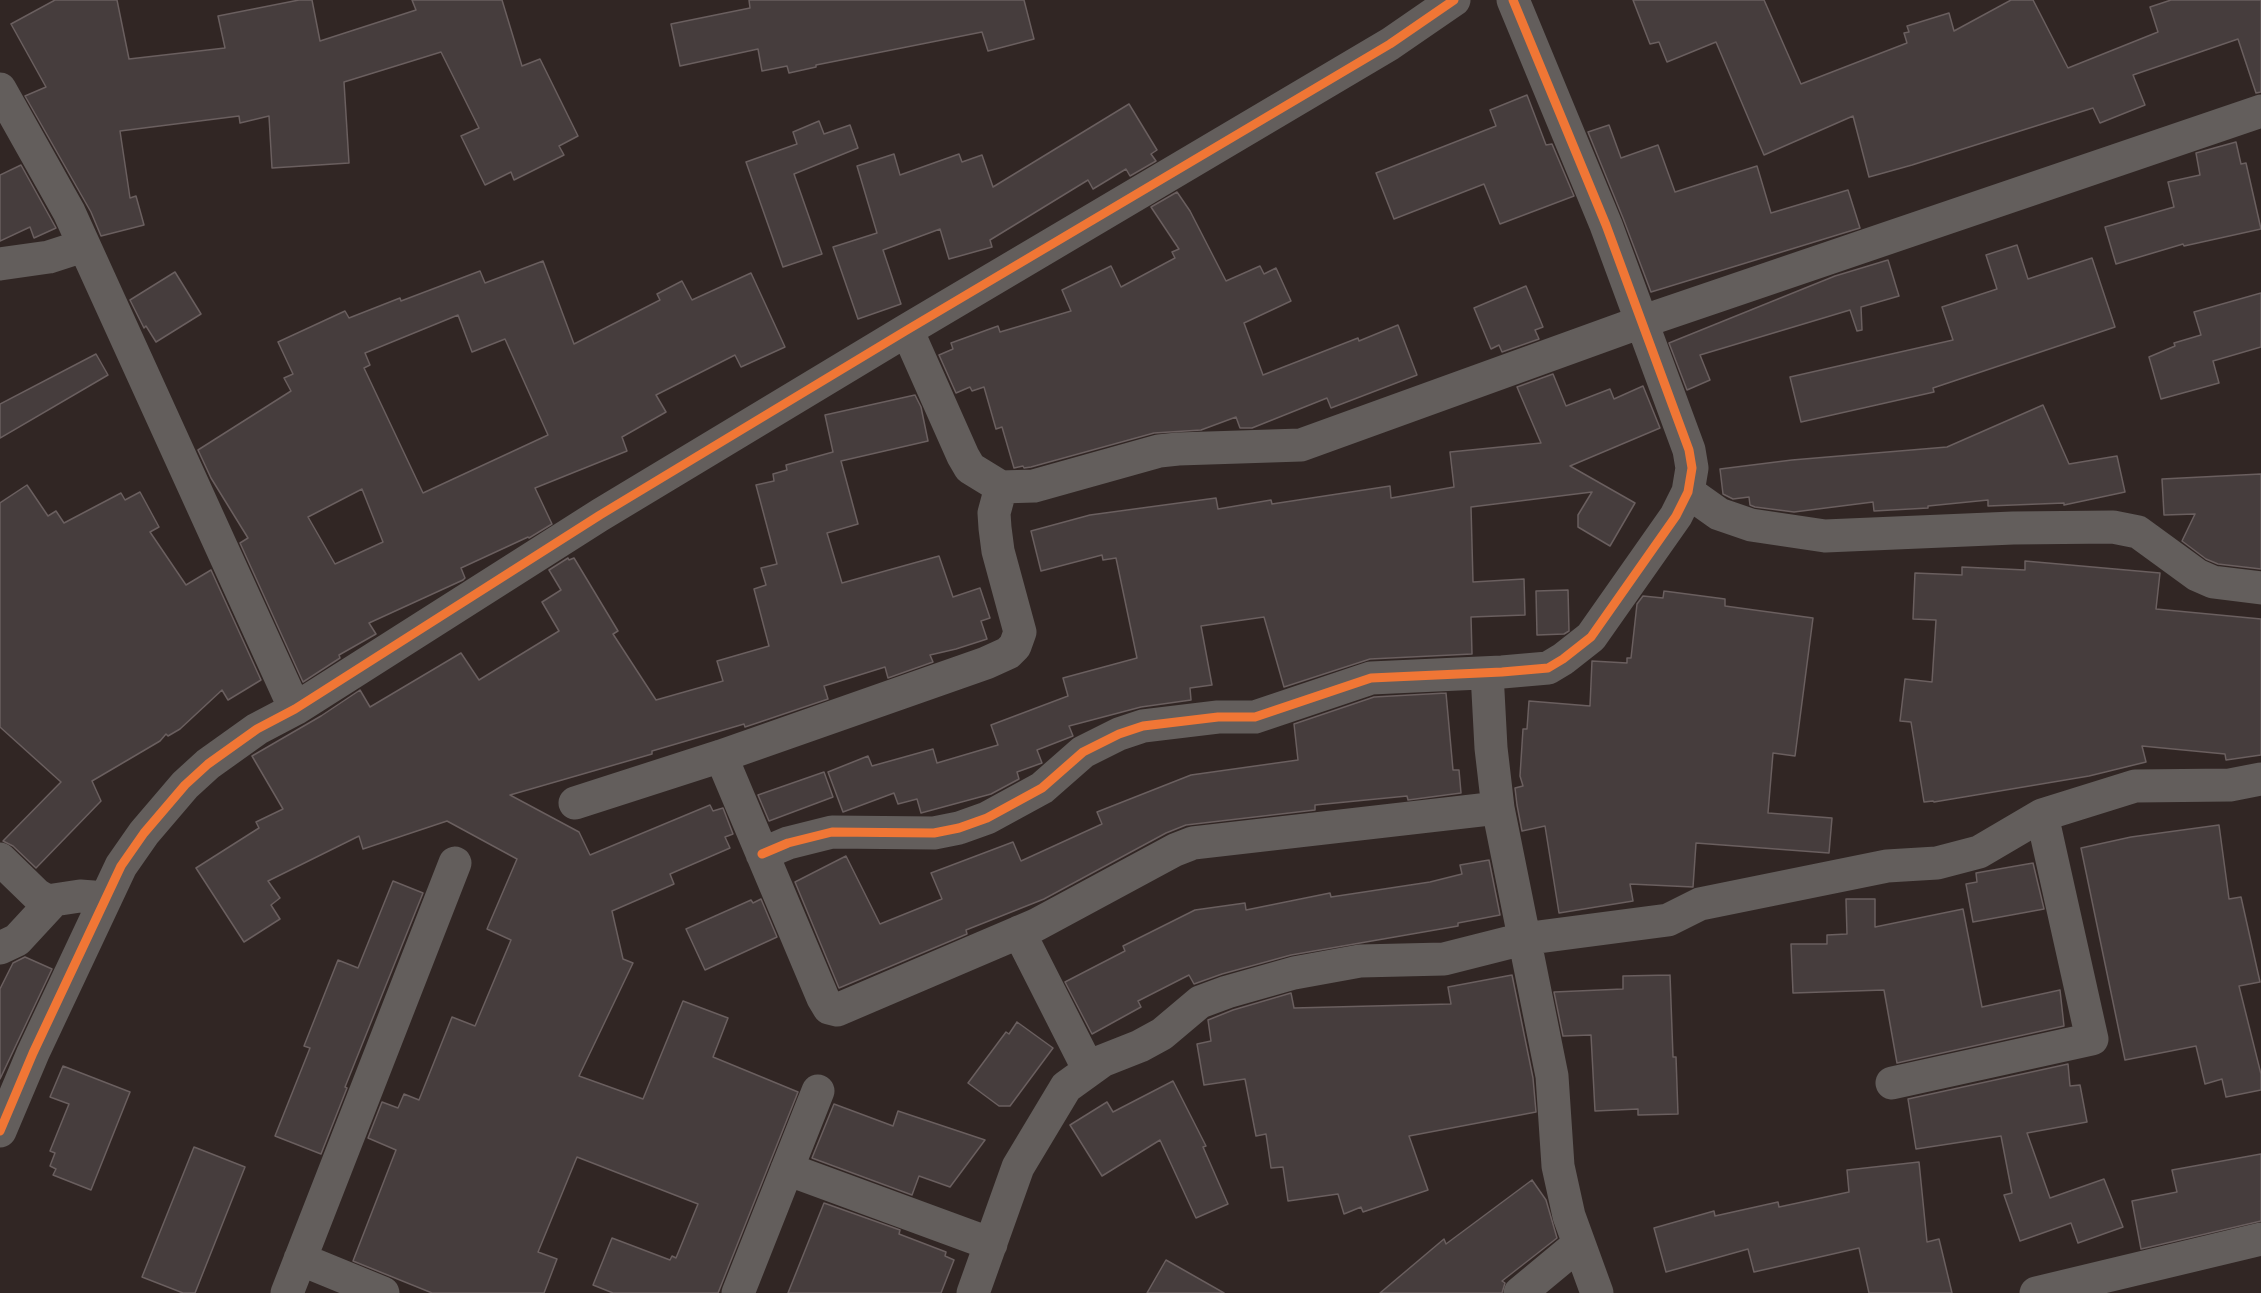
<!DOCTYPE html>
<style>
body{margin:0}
canvas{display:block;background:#312624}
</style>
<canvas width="2261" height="1293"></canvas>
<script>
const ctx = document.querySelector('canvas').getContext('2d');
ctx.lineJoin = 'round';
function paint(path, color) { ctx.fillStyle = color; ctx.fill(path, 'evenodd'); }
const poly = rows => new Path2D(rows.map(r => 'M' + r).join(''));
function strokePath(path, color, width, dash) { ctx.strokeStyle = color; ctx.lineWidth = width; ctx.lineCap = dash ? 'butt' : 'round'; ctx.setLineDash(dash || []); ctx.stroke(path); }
const building = poly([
 [55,0,117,0,129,59,225,48,218,16,299,0,312,0,320,41,416,10,412,0,502,0,522,66,540,59,578,136,559,146,564,155,514,180,511,172,485,185,461,136,479,128,441,52,344,82,349,163,272,168,269,116,240,123,239,116,120,131,130,198,136,196,144,225,101,236,91,212,25,96,46,87,11,24,55,0],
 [749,0,1024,0,1034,39,988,51,982,32,816,65,816,67,789,73,787,66,762,71,758,49,680,66,671,24,750,8,749,0],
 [1633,0,1764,0,1801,84,1907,43,1904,33,1909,32,1907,26,1949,13,1954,31,2011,0,2033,0,2068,68,2158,32,2150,7,2171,0,2261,0,2261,92,2256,93,2238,39,2133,75,2145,105,2100,123,2093,108,1912,165,1869,177,1853,116,1764,155,1716,42,1667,62,1659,42,1650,44,1633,0],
 [1527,95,1546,145,1552,144,1574,196,1500,224,1484,184,1394,219,1376,173,1496,126,1490,110,1527,95],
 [1129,104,1157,150,1151,154,1156,161,1130,176,1126,169,1093,189,1088,180,990,240,992,247,949,259,940,229,883,250,901,304,858,319,833,247,877,233,857,166,894,154,900,175,959,154,962,162,982,155,993,187,1129,104],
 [819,121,824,134,850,125,858,148,794,174,822,254,783,267,746,162,797,144,793,132,819,121],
 [1609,125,1621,158,1658,145,1675,192,1757,166,1771,213,1848,190,1860,228,1651,292,1623,218,1588,132,1609,125],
 [2236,142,2241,164,2246,163,2261,229,2184,246,2183,244,2116,264,2105,227,2174,207,2168,182,2200,175,2196,153,2236,142],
 [21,165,56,228,34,238,30,227,0,241,0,175,21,165],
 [1177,192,1190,211,1226,281,1260,266,1264,274,1276,268,1291,301,1244,323,1263,375,1358,338,1359,341,1398,325,1417,375,1331,408,1327,398,1252,428,1240,428,1236,417,1201,430,1154,433,1031,467,1024,468,1023,466,1014,468,1002,427,996,429,984,387,972,391,970,387,956,393,939,355,953,349,951,343,998,326,1000,332,1071,311,1062,290,1111,266,1121,287,1175,258,1172,252,1179,249,1151,207,1177,192],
 [2017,245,2028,279,2092,258,2115,327,1933,388,1934,392,1801,422,1790,377,1953,340,1942,307,1997,289,1986,255,2017,245],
 [1888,260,1899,296,1861,307,1862,330,1857,331,1850,310,1700,355,1710,380,1687,390,1669,343,1835,276,1888,260],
 [543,261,574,344,660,300,657,294,682,281,692,300,751,273,785,347,741,367,735,355,656,395,666,412,622,437,627,451,535,488,552,524,529,538,528,537,461,568,465,578,463,580,369,623,376,634,339,655,340,658,303,682,240,543,248,538,211,478,198,450,291,391,284,378,293,374,278,342,345,311,349,318,400,298,401,301,480,271,485,283,543,261],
 [458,315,472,352,505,339,548,435,423,493,364,368,370,365,365,353,458,315],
 [362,489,383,542,335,564,308,517,362,489],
 [175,272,201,314,156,342,146,326,144,328,130,300,175,272],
 [1526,286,1543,327,1535,330,1539,339,1502,352,1499,345,1491,349,1474,308,1526,286],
 [2261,293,2261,347,2213,361,2219,383,2161,399,2149,357,2175,346,2174,343,2201,335,2194,312,2261,293],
 [96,354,108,375,0,438,0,404,96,354],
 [1553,374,1566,406,1610,389,1614,399,1643,386,1660,428,1570,466,1635,503,1610,546,1578,527,1578,515,1592,492,1471,507,1473,582,1524,579,1525,615,1471,617,1472,654,1370,659,1284,687,1264,617,1201,626,1212,685,1190,688,1191,700,1141,707,1069,726,1073,736,1037,750,1042,763,1017,772,1019,779,991,794,921,813,917,799,898,804,894,793,843,812,828,772,868,756,872,766,933,749,937,763,998,745,991,725,1068,696,1063,678,1137,658,1116,558,1103,560,1102,555,1041,571,1031,531,1090,515,1216,498,1218,509,1271,500,1272,504,1390,486,1391,498,1454,487,1450,452,1541,443,1517,387,1553,374],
 [915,395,921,407,928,441,841,461,858,524,827,533,842,583,939,556,953,597,980,588,990,618,981,621,987,639,956,649,930,655,933,662,888,678,885,667,824,686,828,699,760,722,745,727,744,724,652,751,652,754,510,795,579,832,590,855,710,805,713,811,723,808,733,834,725,837,730,848,670,874,674,884,612,911,623,959,633,963,579,1076,643,1099,683,1001,728,1018,713,1057,798,1092,718,1293,613,1293,593,1285,612,1238,670,1260,672,1256,676,1258,698,1204,577,1157,538,1252,557,1259,544,1293,432,1293,353,1261,396,1150,368,1138,382,1102,398,1108,404,1094,419,1100,452,1017,475,1026,511,940,487,929,517,859,447,821,363,849,359,836,268,881,280,898,271,905,280,919,244,942,196,868,259,828,256,822,283,809,252,756,321,716,360,690,370,707,461,653,479,680,559,631,542,602,561,590,549,570,568,558,569,560,574,558,618,631,613,634,656,700,723,681,717,661,769,646,754,589,766,585,761,568,777,564,756,485,774,481,773,474,787,470,786,465,833,452,825,415,915,395],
 [2043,405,2069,464,2117,456,2125,492,2064,505,2064,503,1988,506,1988,500,1928,506,1928,508,1874,511,1873,502,1794,512,1755,507,1750,505,1749,497,1733,499,1723,494,1720,469,1792,460,1947,447,2043,405],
 [2261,474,2261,569,2218,564,2206,559,2182,541,2195,514,2164,515,2162,479,2261,474],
 [27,485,48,516,56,511,64,523,121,493,125,500,140,492,159,527,150,532,186,585,211,570,261,680,228,700,222,690,180,729,168,736,166,734,160,741,92,781,101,801,36,868,13,846,3,841,61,782,0,727,0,503,27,485],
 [2025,561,2160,573,2156,609,2261,619,2261,755,2226,760,2225,754,2142,746,2146,762,2089,776,1934,802,1933,801,1924,802,1911,722,1900,721,1905,679,1932,682,1936,620,1913,619,1915,573,1962,575,1962,567,2025,570,2025,561],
 [1568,590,1569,631,1564,634,1537,635,1536,591,1568,590],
 [1664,591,1725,599,1725,606,1813,618,1795,756,1773,753,1768,813,1832,818,1829,853,1696,843,1693,887,1630,884,1633,901,1559,913,1545,826,1522,831,1517,805,1515,788,1523,786,1520,776,1523,729,1527,729,1529,701,1590,706,1592,661,1627,663,1627,658,1631,658,1637,604,1643,596,1663,598,1664,591],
 [1446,693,1453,770,1459,770,1461,793,1408,800,1407,796,1315,805,1315,810,1186,825,1166,833,1044,899,966,930,967,934,839,988,795,882,846,856,880,924,942,899,931,873,1013,842,1021,861,1102,824,1097,812,1191,775,1298,760,1294,724,1374,697,1446,693],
 [824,772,833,797,769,821,758,795,824,772],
 [2219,825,2229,899,2241,897,2260,982,2239,986,2261,1074,2261,1090,2226,1097,2222,1079,2205,1084,2196,1046,2125,1060,2081,848,2131,837,2219,825],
 [1489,860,1500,915,1458,923,1458,926,1291,955,1222,974,1194,984,1189,975,1138,1001,1141,1007,1092,1034,1065,982,1125,951,1123,946,1195,910,1245,903,1246,910,1330,893,1331,897,1430,882,1462,874,1460,865,1489,860],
 [2033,863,2044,909,1973,922,1966,884,1977,882,1976,873,2033,863],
 [393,881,423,893,345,1087,347,1088,321,1154,275,1136,310,1048,304,1046,338,960,358,968,393,881],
 [761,899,777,937,705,970,686,929,751,900,753,903,761,899],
 [1846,899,1875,899,1875,927,1963,909,1982,1007,2060,990,2064,1026,1897,1063,1884,990,1793,993,1791,944,1827,944,1827,935,1847,934,1846,899],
 [25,957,52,969,0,1079,0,989,13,963,25,957],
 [1512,975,1533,1078,1536,1112,1409,1136,1428,1190,1363,1212,1361,1207,1344,1214,1338,1194,1288,1201,1283,1167,1271,1168,1266,1134,1256,1136,1245,1079,1204,1085,1197,1044,1211,1041,1208,1020,1233,1010,1291,993,1294,1008,1451,1004,1448,987,1512,975],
 [1670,975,1673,1057,1676,1057,1678,1114,1638,1115,1638,1109,1595,1111,1591,1035,1563,1036,1554,992,1623,989,1623,976,1670,975],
 [1017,1022,1053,1048,1010,1106,999,1106,968,1083,1006,1032,1009,1034,1017,1022],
 [2068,1064,2070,1086,2080,1085,2087,1122,2027,1133,2050,1198,2104,1179,2123,1227,2078,1243,2071,1223,2020,1241,2004,1195,2012,1193,2001,1136,1916,1149,1908,1099,2068,1064],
 [63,1066,130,1092,91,1190,53,1175,56,1169,50,1166,55,1153,50,1151,69,1104,50,1097,63,1066],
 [1173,1081,1206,1146,1203,1147,1228,1204,1196,1218,1160,1140,1102,1176,1070,1125,1107,1102,1113,1112,1173,1081],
 [834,1104,893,1126,898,1111,985,1140,950,1187,919,1176,912,1195,812,1158,834,1104],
 [194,1147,245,1167,195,1293,183,1293,142,1277,194,1147],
 [2261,1154,2261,1221,2141,1249,2132,1201,2177,1192,2172,1170,2261,1154],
 [1919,1162,1927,1242,1939,1239,1952,1293,1869,1293,1859,1248,1754,1272,1748,1249,1666,1272,1654,1228,1714,1211,1715,1216,1778,1202,1779,1207,1849,1192,1847,1170,1919,1162],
 [1532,1180,1546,1200,1557,1238,1502,1281,1505,1283,1502,1293,1380,1293,1444,1239,1446,1244,1532,1180],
 [824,1203,900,1230,899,1234,946,1252,945,1256,954,1260,941,1293,788,1293,824,1203],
 [1166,1260,1224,1293,1147,1293,1166,1260]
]);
paint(building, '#463d3d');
strokePath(building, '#6a5f5f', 1.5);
strokePath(poly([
 [0,89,69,212,295,709],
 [0,264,49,257,83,246],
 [907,330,963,456,970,468,1001,487,1034,486,1159,451,1178,449,1301,445,1641,322,2261,111],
 [1688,492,1719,514,1751,525,1825,536,2013,528,2113,527,2138,532,2197,575,2213,582,2261,588],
 [1487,673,1491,748,1498,808,1552,1076,1558,1166,1569,1216,1597,1293],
 [721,756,823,998,829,1008,837,1010,1036,925,1175,850,1193,843,1498,808],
 [575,803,721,756,986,663,1008,653,1015,646,1020,632,998,551,995,528,994,513,1001,487],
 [762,854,788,843,832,832,934,833,959,828,987,818,1042,788,1083,752,1119,734,1143,726,1218,717,1255,717,1371,678,1502,672,1548,668,1563,659,1591,637,1676,516,1688,492,1692,468,1689,450,1606,225,1513,0],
 [0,859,37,895,47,901,80,896,106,898],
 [1019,932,1089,1070],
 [0,948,17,940,54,900],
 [1892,1083,2092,1039,2042,815],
 [0,1131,33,1053,121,866,144,833,185,785,208,764,257,729,295,709,600,515,907,330,1390,44,1454,0],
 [787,1169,991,1244],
 [300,1259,383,1293],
 [287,1293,455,863],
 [738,1293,818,1091],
 [973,1293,1018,1167,1066,1087,1102,1061,1140,1046,1162,1034,1200,1002,1227,992,1294,973,1360,961,1444,959,1523,939,1668,920,1700,904,1887,866,1937,863,1979,852,2042,815,2135,786,2230,785,2261,779],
 [1520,1293,1579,1244],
 [2036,1293,2261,1239]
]), '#635e5c', 33);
strokePath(poly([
 [762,854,788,843,832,832,934,833,959,828,987,818,1042,788,1083,752,1119,734,1143,726,1218,717,1255,717,1371,678,1502,672,1548,668,1563,659,1591,637,1676,516,1688,492,1692,468,1689,450,1606,225,1513,0],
 [0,1131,33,1053,121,866,144,833,185,785,208,764,257,729,295,709,600,515,907,330,1390,44,1454,0]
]), '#f07635', 9);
</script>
